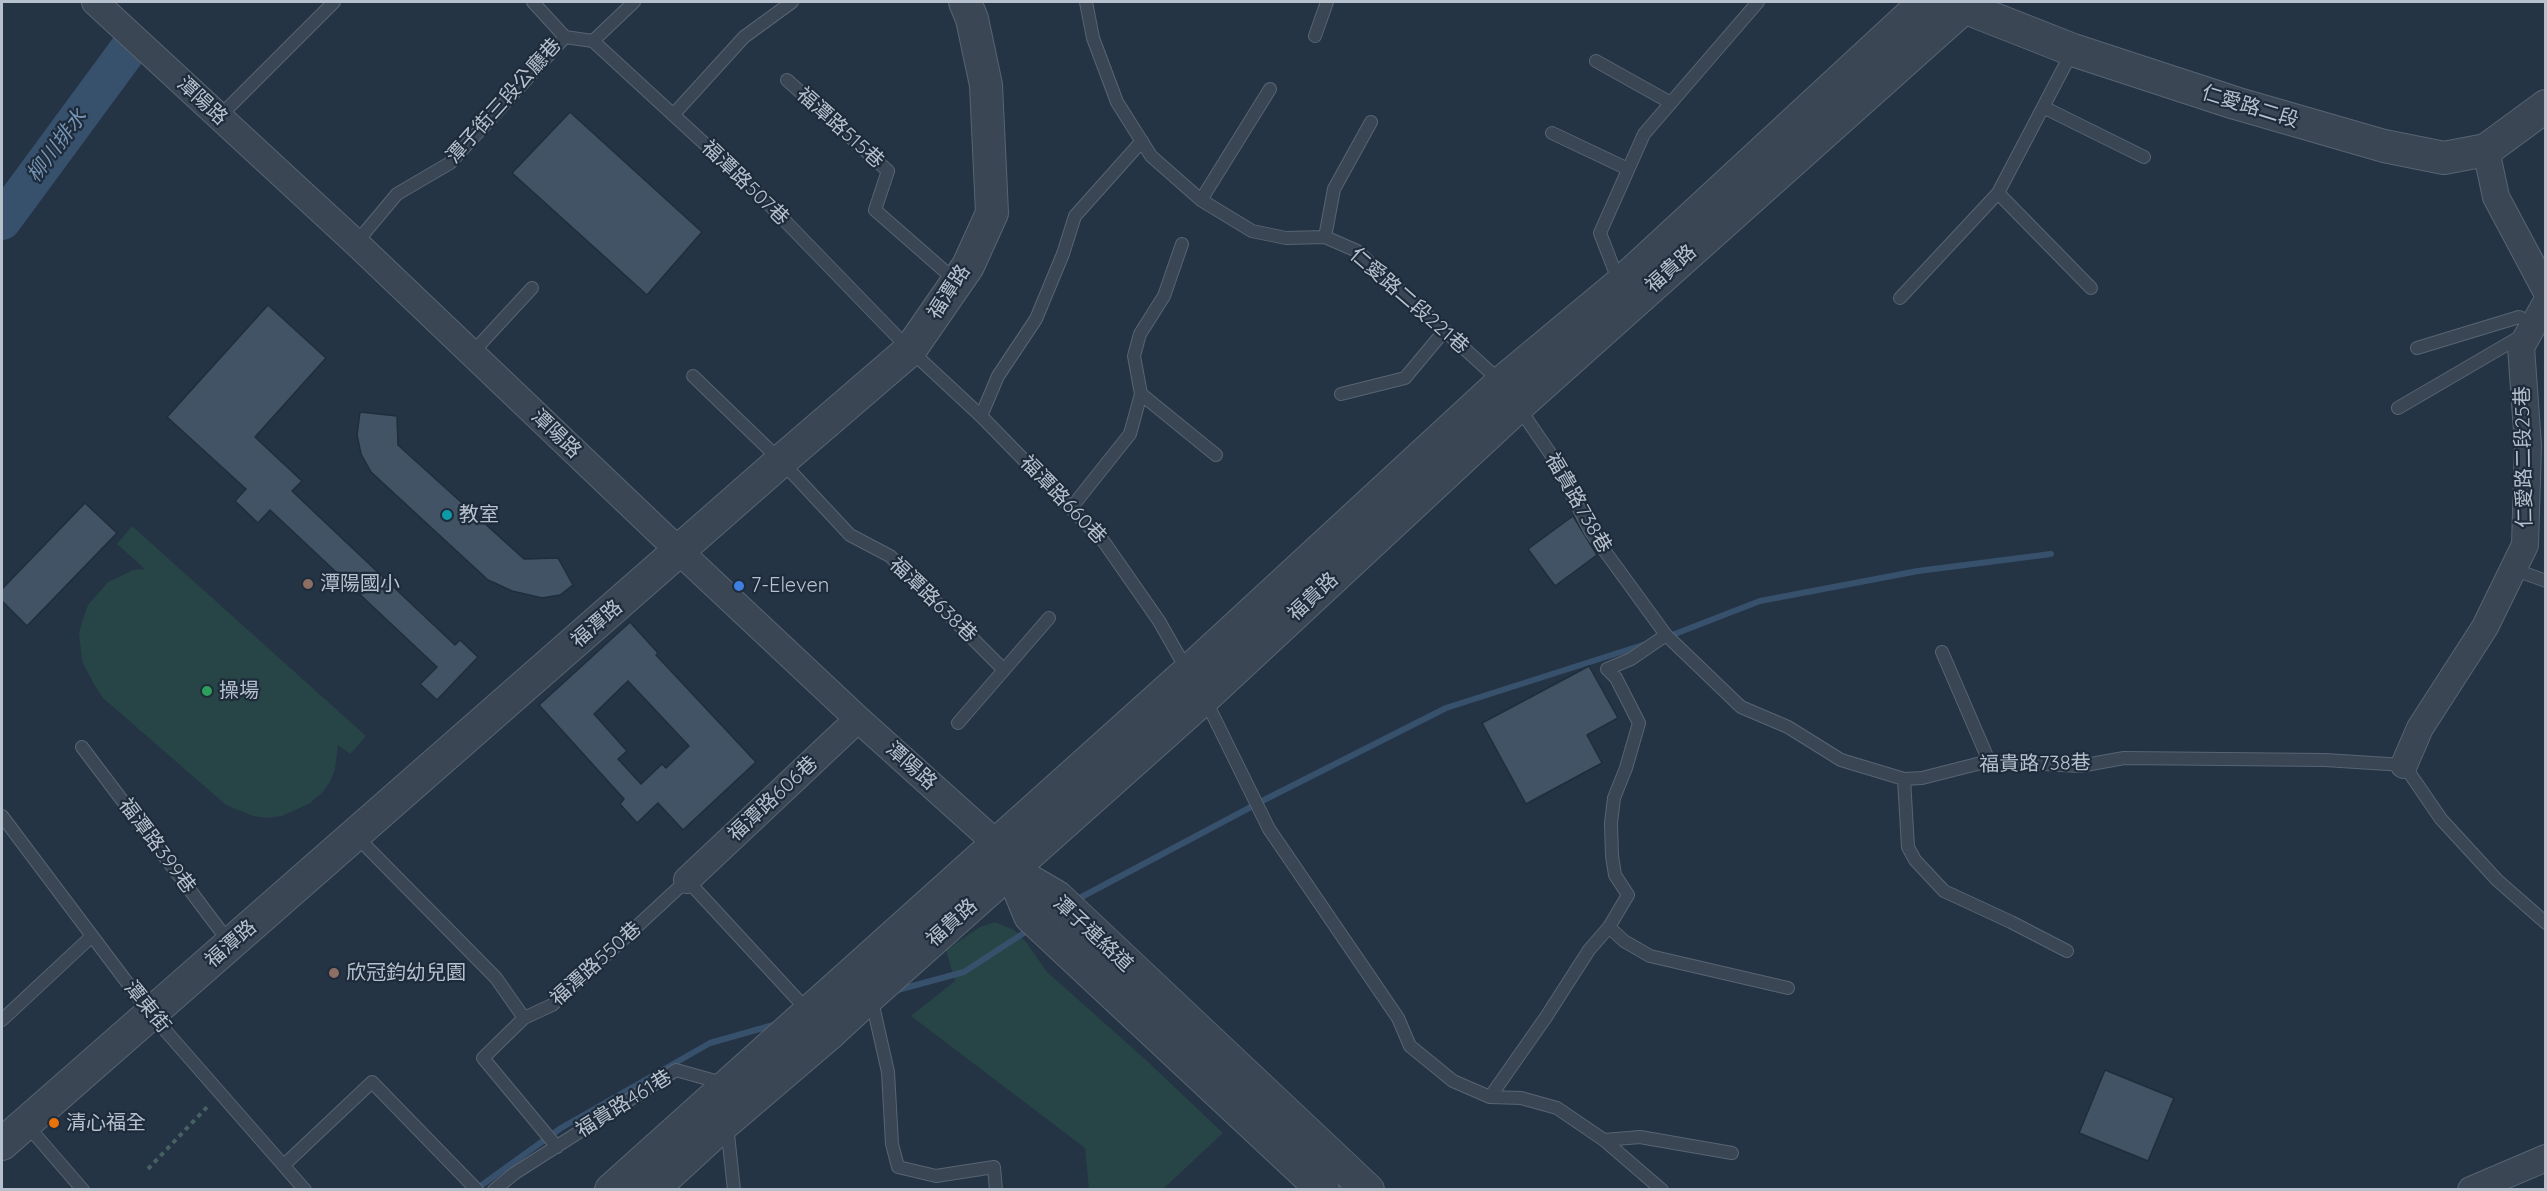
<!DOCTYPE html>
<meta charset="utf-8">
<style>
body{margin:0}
#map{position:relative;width:2547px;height:1191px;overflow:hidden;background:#253445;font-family:Quicksand,sans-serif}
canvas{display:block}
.frame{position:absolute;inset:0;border:3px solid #b7c1ce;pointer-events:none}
</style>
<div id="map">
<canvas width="2547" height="1191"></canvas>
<div class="frame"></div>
</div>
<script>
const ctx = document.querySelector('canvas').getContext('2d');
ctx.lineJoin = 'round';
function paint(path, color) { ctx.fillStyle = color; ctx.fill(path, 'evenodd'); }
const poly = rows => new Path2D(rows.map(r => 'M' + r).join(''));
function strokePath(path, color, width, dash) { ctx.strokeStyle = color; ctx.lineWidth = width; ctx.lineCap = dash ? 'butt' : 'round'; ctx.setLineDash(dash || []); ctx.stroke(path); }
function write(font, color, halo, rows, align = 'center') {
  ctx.font = font + ' Quicksand,"Noto Sans TC",sans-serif'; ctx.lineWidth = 4.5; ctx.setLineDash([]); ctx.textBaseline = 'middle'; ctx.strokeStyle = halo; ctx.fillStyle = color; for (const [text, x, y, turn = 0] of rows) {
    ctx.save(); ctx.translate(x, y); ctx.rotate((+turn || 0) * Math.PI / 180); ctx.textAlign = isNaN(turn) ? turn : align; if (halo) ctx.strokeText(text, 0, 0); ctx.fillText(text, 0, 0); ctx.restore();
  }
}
paint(poly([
 [132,526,366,736,350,754,338,745,335,769,330,782,322,793,310,803,282,816,267,818,253,816,226,805,103,698,95,686,82,661,79,633,83,619,88,605,108,582,133,570,145,569,117,544],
 [995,922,1014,930,1026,942,1047,972,1147,1061,1223,1133,1163,1189,1089,1189,1085,1148,911,1016,955,981,946,950,980,927]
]), '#274446');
strokePath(poly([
 [1667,637,1760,601,1918,571,2051,554],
 [1074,901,1264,800,1446,708,1646,644],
 [894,991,964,972,1030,929],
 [475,1190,561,1128,710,1043,777,1024]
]), '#37516d', 6);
strokePath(poly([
 [2,221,130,47]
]), '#37516d', 38);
const building = poly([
 [570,112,702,232,647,295,512,173,570,112],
 [268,305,326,358,255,437,302,481,292,491,455,645,460,640,478,657,437,700,420,684,437,667,270,510,258,523,235,501,246,489,167,417,268,305],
 [360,412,397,416,398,445,524,559,558,558,573,585,560,595,542,598,512,591,488,580,371,472,361,454,357,435,360,412],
 [85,503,117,533,27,626,2,601,2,589,85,503],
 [1573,516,1597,555,1555,586,1528,549,1573,516],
 [630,622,658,653,656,655,756,762,683,830,658,803,637,823,620,804,624,799,539,705,630,622],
 [628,681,689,746,666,768,662,764,641,784,618,759,627,751,594,714,628,681],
 [1589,666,1618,718,1587,735,1602,763,1526,804,1482,723,1589,666],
 [2105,1070,2174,1098,2148,1161,2079,1133,2105,1070]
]);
paint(building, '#415364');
strokePath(building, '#202d3c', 1.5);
const service = poly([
 [533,2,565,37],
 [1086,2,1093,38,1117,102,1151,156,1201,200,1252,231,1286,238,1325,237,1357,251,1500,381],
 [1315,36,1327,2],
 [565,37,593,41,756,191,910,350,981,416,1104,542,1159,621,1188,672],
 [593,41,634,2],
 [1596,61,1671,103],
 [787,80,888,171,875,210,956,281],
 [2043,107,2144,157],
 [673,115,744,37,792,2],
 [219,117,334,2],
 [1552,133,1628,169],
 [1998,193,2091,288],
 [1201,200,1270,89],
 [1325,237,1334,189,1371,122],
 [356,243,397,194,450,163,565,37],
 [1619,282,1600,233,1644,134,1758,2],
 [1900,298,1998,193,2073,50],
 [2417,348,2519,317,2534,323],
 [472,353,532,288],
 [693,376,781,461,850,535,890,556,1003,669],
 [1141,394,1216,455],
 [1341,394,1405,378,1445,330],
 [1519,408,1552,456,1591,532,1666,635,1741,707,1788,727,1841,760,1904,779,1922,778,1989,761,2080,766,2124,758,2325,760,2404,765,2441,819,2497,880,2546,923],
 [2398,408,2523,335],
 [981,416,998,376,1036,319,1063,254,1075,216,1142,141],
 [1071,508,1130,434,1141,394,1134,356,1140,334,1164,296,1182,244],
 [2513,569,2546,581],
 [1942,652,1989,761],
 [1205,699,1269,829,1398,1018,1410,1046,1453,1081,1490,1097,1521,1098,1557,1108,1604,1140,1662,1190],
 [958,723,1049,618],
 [82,747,229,942],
 [1904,779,1908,847,1915,860,1944,891,2011,922,2067,951],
 [2,816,150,1013,305,1190],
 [356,836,496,978,524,1018],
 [1609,927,1624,941,1650,956,1788,988],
 [871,997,888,1072,892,1144,898,1167,936,1176,994,1167,996,1190],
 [2,1020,92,936],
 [1490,1097,1546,1017,1589,950,1609,927,1628,895,1615,875,1612,856,1611,823,1614,798,1626,768,1639,723,1616,678,1607,669,1631,659,1666,635],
 [26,1124,83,1190],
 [727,1125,734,1190],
 [1604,1140,1640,1137,1732,1153],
 [557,1147,483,1058,524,1018,552,1005,687,880,808,1011],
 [284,1165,372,1082,477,1190],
 [494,1190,515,1173,676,1070,726,1084]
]);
const minor = poly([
 [95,2,356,243,679,551,858,719,997,844,1005,859],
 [2486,150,2496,197,2546,291],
 [2404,765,2420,728,2485,627,2525,545,2528,445,2521,347,2546,303],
 [687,880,858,719],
 [2471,1190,2546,1158]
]);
const tertiary = poly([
 [1951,2,2073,50,2235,103,2384,146,2444,158,2486,150,2546,106],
 [1011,870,1057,897,1368,1190],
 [1011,870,1030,916,1323,1190],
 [2,1144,781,461,910,350,968,266,992,213,986,85,972,19,965,2],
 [611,1190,1188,672,1501,383,1620,284,1925,2],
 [652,1190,727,1121,829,1034,871,995,1204,698,1518,406,1970,2]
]);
strokePath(service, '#586472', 14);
strokePath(minor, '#586472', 28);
strokePath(tertiary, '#586472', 34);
strokePath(poly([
 [148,1169,209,1105]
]), '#456162', 4, [4.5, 4.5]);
strokePath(service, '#3a4654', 12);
strokePath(minor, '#3a4654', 26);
strokePath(tertiary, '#3a4654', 32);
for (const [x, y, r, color] of [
 [447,515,6,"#0f9aa8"],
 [308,584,6,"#8d6e63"],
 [739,586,6,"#3f7fe0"],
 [207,691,6,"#2e9e5b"],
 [334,973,6,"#8d6e63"],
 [54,1123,6,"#e8710a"]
]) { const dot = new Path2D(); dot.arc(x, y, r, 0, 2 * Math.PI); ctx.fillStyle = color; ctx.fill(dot); strokePath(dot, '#1e2b3a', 2); }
write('20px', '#b7c1ce', '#1e2b3a', [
 ["潭陽路",202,101,43],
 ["潭子街三段公廳巷",504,101,-48],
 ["仁愛路二段",2250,107,17],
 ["福潭路515巷",840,128,42],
 ["福潭路507巷",745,183,44],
 ["福貴路",1671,269,-42],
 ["福潭路",949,292,-57],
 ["仁愛路二段221巷",1409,301,41],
 ["潭陽路",556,434,44],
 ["仁愛路二段25巷",2524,457,-91],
 ["福潭路660巷",1063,500,46],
 ["福貴路738巷",1578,503,60],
 ["福貴路",1313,597,-43],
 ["福潭路638巷",933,600,44],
 ["福潭路",597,624,-41],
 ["福貴路738巷",2035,764,-1],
 ["潭陽路",911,766,42],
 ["福潭路606巷",773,799,-43],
 ["福潭路399巷",157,846,53],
 ["福貴路",952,923,-42],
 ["潭子連絡道",1093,934,43],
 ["福潭路",231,944,-41],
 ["福潭路550巷",596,964,-42],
 ["潭東街",147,1007,51],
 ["福貴路461巷",624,1104,-32]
]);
write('20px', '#b7c1ce', '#1e2b3a', [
 ["教室",459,515],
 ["潭陽國小",320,584],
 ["7-Eleven",751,586],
 ["操場",219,691],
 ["欣冠鈞幼兒園",346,973],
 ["清心福全",66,1123]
], 'left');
write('italic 21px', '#7593b3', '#1e2b3a', [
 ["柳川排水",57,146,-53]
]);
</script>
